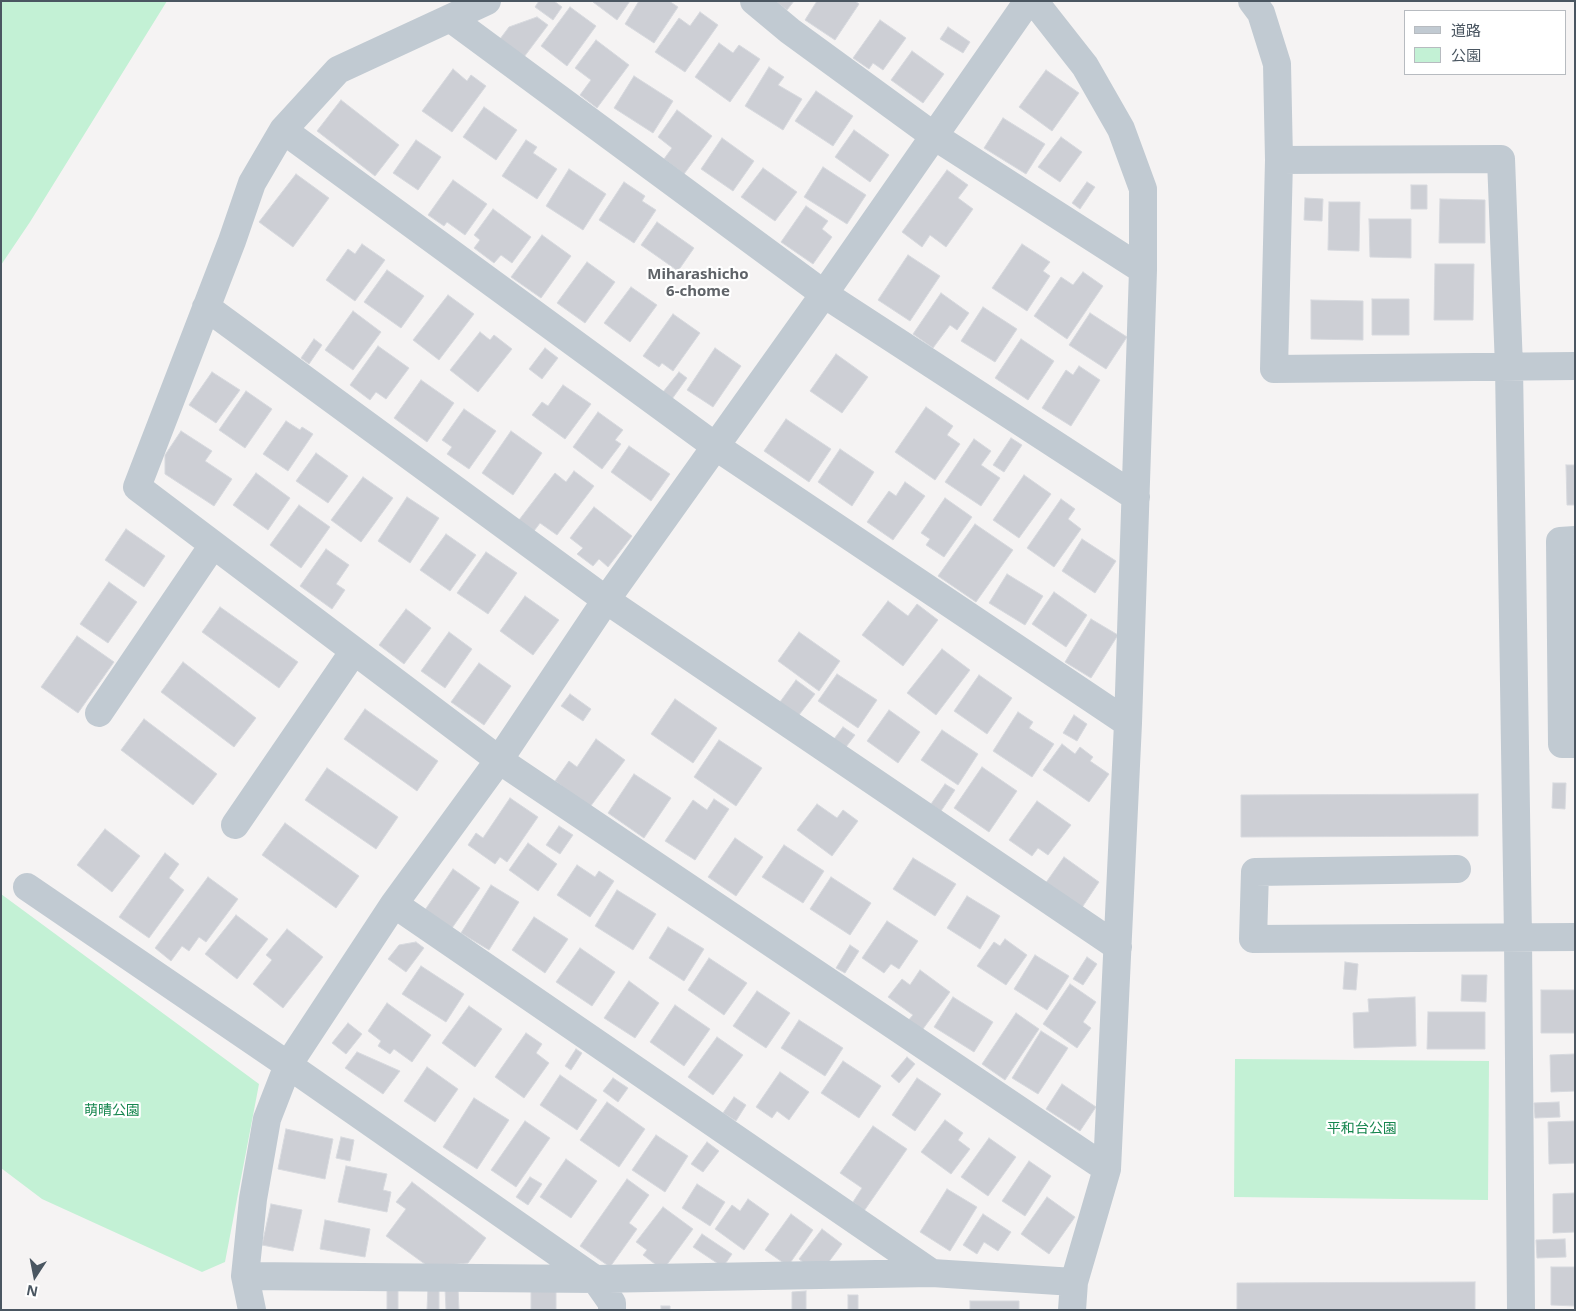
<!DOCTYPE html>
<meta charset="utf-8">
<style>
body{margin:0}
#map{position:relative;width:1576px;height:1311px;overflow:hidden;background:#f5f3f3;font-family:"Noto Sans","Noto Sans JP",sans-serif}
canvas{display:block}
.frame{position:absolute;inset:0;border:2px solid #4a5661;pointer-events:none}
.legend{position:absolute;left:1404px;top:10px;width:162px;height:65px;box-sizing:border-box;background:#fff;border:1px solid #b7bbc0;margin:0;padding:6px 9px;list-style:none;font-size:15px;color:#4a5661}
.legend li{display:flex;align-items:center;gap:10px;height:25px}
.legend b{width:25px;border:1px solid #b7bbc0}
.north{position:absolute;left:10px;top:1251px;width:50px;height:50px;-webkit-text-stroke:4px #fff;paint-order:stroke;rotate:191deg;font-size:14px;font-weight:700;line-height:20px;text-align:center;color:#4a5661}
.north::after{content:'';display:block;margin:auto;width:18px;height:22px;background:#4a5661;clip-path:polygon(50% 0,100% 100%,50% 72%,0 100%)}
</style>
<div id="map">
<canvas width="1576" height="1311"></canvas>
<div class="frame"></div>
<ul class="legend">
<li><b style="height:6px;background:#c1cad2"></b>道路</li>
<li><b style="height:14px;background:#c3f1d5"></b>公園</li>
</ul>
<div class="north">N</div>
</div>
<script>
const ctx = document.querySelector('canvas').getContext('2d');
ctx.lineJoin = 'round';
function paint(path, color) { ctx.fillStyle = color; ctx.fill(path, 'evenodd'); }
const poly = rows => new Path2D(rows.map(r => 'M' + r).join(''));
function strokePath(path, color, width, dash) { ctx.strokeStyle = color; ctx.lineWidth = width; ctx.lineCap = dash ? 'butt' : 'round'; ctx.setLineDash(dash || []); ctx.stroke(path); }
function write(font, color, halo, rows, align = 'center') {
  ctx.font = font + ' "Noto Sans","Noto Sans JP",sans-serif'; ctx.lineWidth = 4.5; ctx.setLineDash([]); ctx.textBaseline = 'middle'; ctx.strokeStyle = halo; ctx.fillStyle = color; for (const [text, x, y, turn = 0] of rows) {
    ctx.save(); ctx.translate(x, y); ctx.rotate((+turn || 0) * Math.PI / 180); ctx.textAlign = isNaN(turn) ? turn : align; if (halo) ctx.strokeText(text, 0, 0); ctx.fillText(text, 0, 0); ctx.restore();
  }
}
paint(poly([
 [1,1,167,1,30,222,1,265],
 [1,894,259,1084,225,1262,202,1272,42,1199,1,1168],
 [1235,1059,1489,1061,1488,1200,1234,1197]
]), '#c3f1d5');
const building = poly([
 [539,1,554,1,562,7,553,20,535,7,539,1],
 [593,1,630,1,617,20,593,2,593,1],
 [639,1,669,1,678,7,654,43,625,24,639,1],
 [775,1,794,1,787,10,775,1],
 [817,1,855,1,859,4,835,40,805,20,817,1],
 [570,7,596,26,567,66,541,46,570,7],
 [700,12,718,25,685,72,655,52,679,18,690,26,700,12],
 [537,17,548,25,524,57,500,39,509,27,537,17],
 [880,20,906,38,883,70,873,63,869,69,853,58,880,20],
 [948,27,970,42,963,53,940,39,948,27],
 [596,40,629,65,597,108,580,95,591,80,575,68,596,40],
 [719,43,733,53,739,45,760,59,730,102,695,77,719,43],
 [912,51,944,74,923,103,891,80,912,51],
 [769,67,784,77,778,85,802,99,783,130,745,106,769,67],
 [453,69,467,81,471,75,486,86,452,132,422,111,453,69],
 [1046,70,1079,93,1052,131,1019,107,1046,70],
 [634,76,673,101,653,133,614,108,634,76],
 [816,91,853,116,833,146,795,121,816,91],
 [341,100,399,145,375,176,317,131,341,100],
 [484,107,517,130,496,160,463,137,484,107],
 [677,110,712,136,684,174,664,159,672,148,658,137,677,110],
 [1003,118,1045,144,1026,174,984,148,1003,118],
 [854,130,889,155,870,182,835,157,854,130],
 [1061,137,1082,152,1060,182,1038,167,1061,137],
 [722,138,754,161,733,191,701,169,722,138],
 [416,140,441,157,418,190,393,173,416,140],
 [526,140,537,147,533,153,557,169,537,199,502,176,526,140],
 [823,167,866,195,847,224,804,197,823,167],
 [763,168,797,192,775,221,741,197,763,168],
 [569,169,606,194,583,230,546,206,569,169],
 [947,170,968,185,958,198,973,209,946,247,930,235,922,247,902,232,947,170],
 [296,174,329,198,293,247,259,222,296,174],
 [453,180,487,204,465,235,447,222,444,226,428,215,453,180],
 [624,182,645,196,642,201,656,210,634,243,599,220,624,182],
 [1087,182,1095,187,1080,209,1072,203,1087,182],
 [1411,185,1427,185,1427,209,1411,209,1411,185],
 [1305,198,1323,199,1322,221,1304,220,1305,198],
 [1440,199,1485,200,1485,243,1439,243,1440,199],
 [1329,202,1360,202,1359,251,1328,250,1329,202],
 [806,206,828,221,822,229,832,237,813,264,781,242,806,206],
 [493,209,531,237,512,263,501,255,494,263,474,248,480,240,474,235,493,209],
 [1369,219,1411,219,1411,258,1370,257,1369,219],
 [657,222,694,248,678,271,641,245,657,222],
 [542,235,571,256,541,298,511,277,542,235],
 [362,244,385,260,355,301,326,280,348,249,355,254,362,244],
 [1022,244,1050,262,1043,271,1050,276,1027,311,992,288,1022,244],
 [908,255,940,276,910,321,878,300,908,255],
 [587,262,615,282,585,323,557,303,587,262],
 [1435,264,1474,264,1473,320,1434,320,1435,264],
 [387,270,424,296,401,328,364,302,387,270],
 [1083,272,1103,286,1067,339,1034,316,1061,277,1073,285,1083,272],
 [631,287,657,305,630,342,604,323,631,287],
 [941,293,969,313,957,330,950,325,933,348,913,334,941,293],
 [448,295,474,314,439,360,413,340,448,295],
 [1372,299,1409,299,1409,335,1372,335,1372,299],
 [1311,300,1363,301,1363,340,1311,339,1311,300],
 [983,307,1017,329,995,362,961,341,983,307],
 [353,311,381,332,353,370,325,350,353,311],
 [1090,313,1127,337,1106,369,1069,345,1090,313],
 [673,314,700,333,673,371,662,363,659,367,643,356,673,314],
 [480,332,490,340,494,335,512,349,478,392,450,370,480,332],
 [314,339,322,345,309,364,301,358,314,339],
 [1021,339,1054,361,1028,400,995,378,1021,339],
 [378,346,409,368,386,399,376,392,370,400,350,385,378,346],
 [545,348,558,358,542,379,529,369,545,348],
 [715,348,741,366,713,407,687,390,715,348],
 [836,354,868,377,842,413,810,391,836,354],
 [1079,366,1100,380,1071,426,1042,408,1066,370,1073,375,1079,366],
 [212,372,240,390,216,423,189,405,212,372],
 [679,372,687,378,672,399,663,392,679,372],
 [421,380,454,403,427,442,394,418,421,380],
 [563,385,591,404,565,439,532,415,542,402,548,406,563,385],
 [246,391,272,409,245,448,219,430,246,391],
 [926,407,953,426,947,435,960,444,935,480,895,452,926,407],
 [464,409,496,431,469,469,447,454,452,447,442,440,464,409],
 [598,412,623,430,615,440,621,444,602,469,573,447,598,412],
 [786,419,831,449,809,482,764,451,786,419],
 [286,421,300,430,302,427,313,434,288,471,263,454,286,421],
 [181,431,212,451,205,461,232,479,214,506,165,474,165,455,181,431],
 [511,431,542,453,513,495,482,473,511,431],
 [1011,438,1022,445,1004,472,993,465,1011,438],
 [974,439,991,451,981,465,1000,478,981,506,945,482,974,439],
 [629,446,670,474,651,501,611,472,629,446],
 [840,449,874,472,852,506,818,482,840,449],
 [316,453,348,476,328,503,296,481,316,453],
 [1566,465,1575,465,1575,505,1567,505,1566,465],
 [574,471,594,486,557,535,540,523,534,531,519,520,555,473,566,482,574,471],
 [256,473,290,498,268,530,233,505,256,473],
 [1024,475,1051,494,1019,538,993,520,1024,475],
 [363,477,393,498,361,542,331,520,363,477],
 [905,482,925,496,893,540,867,522,889,491,896,496,905,482],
 [407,497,439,518,410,563,378,541,407,497],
 [945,498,972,517,944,557,926,545,930,539,921,533,945,498],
 [1061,499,1075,509,1068,519,1081,529,1054,567,1027,548,1061,499],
 [299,505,330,527,301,568,270,545,299,505],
 [594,507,632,536,608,567,599,559,593,566,577,554,583,548,570,538,594,507],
 [975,524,1013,550,976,602,938,576,975,524],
 [126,529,165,556,144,587,105,560,126,529],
 [446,534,476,555,450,591,420,570,446,534],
 [1082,539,1116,561,1095,593,1062,571,1082,539],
 [326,549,349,565,336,584,345,590,332,609,300,586,326,549],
 [486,552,517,573,488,614,457,593,486,552],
 [1007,574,1043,596,1025,625,989,603,1007,574],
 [109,582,137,602,108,643,80,624,109,582],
 [1054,592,1087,615,1066,647,1032,624,1054,592],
 [525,596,559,620,533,655,500,631,525,596],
 [888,601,908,616,917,604,938,620,903,666,862,635,888,601],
 [220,607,298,662,279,688,202,632,220,607],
 [406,609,431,628,404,664,379,645,406,609],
 [1091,619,1118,635,1091,678,1065,662,1091,619],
 [449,632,472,649,445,688,421,671,449,632],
 [799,632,840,661,819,691,778,661,799,632],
 [77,636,114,662,78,713,41,687,77,636],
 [942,649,970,670,936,715,907,693,942,649],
 [183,662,256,718,234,747,161,692,183,662],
 [479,663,511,686,484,725,451,702,479,663],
 [837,674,877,700,858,728,818,701,837,674],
 [979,675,1012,698,987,734,954,711,979,675],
 [796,680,815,694,799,715,780,702,796,680],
 [570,694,591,709,583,721,561,706,570,694],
 [675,699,717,728,693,763,651,734,675,699],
 [365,709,438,761,417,791,344,739,365,709],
 [889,710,920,732,898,763,867,741,889,710],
 [1018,712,1033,722,1029,728,1054,744,1032,777,993,751,1018,712],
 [1074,715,1087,724,1077,741,1063,733,1074,715],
 [144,719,217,774,193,805,121,750,144,719],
 [843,727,855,735,846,747,834,739,843,727],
 [942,730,978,754,958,785,921,760,942,730],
 [596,739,625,760,590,807,555,781,569,761,577,767,596,739],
 [719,740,762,768,736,806,694,777,719,740],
 [1062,744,1075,754,1080,747,1093,757,1090,761,1109,774,1089,802,1043,770,1062,744],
 [982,767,1017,791,989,832,954,808,982,767],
 [327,768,398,817,376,849,305,800,327,768],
 [634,774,671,798,644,838,608,813,634,774],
 [1553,783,1566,783,1565,809,1552,808,1553,783],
 [945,784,955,790,941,811,931,804,945,784],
 [1478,794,1478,836,1241,837,1241,795,1478,794],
 [510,798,538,817,507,862,500,857,495,864,468,845,476,833,483,838,510,798],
 [714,799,729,809,695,860,665,841,693,800,707,810,714,799],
 [1037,801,1071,825,1048,855,1038,848,1032,856,1009,840,1037,801],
 [817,804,837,818,843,810,858,821,832,856,797,830,817,804],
 [285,823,359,876,336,908,262,855,285,823],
 [559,826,573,835,560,854,546,845,559,826],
 [105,829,140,856,112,892,77,865,105,829],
 [735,838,763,857,736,896,708,877,735,838],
 [528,843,557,864,538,891,509,870,528,843],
 [784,845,824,871,803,903,762,877,784,845],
 [165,853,179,864,169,878,184,890,149,938,119,917,165,853],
 [1064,857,1099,882,1081,909,1045,884,1064,857],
 [913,858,956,884,935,916,893,889,913,858],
 [577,865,595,877,599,871,614,881,590,917,557,895,577,865],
 [453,869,480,888,452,928,425,910,453,869],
 [208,877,238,899,206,942,199,937,189,951,182,946,171,961,155,948,208,877],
 [831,877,871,903,850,935,810,909,831,877],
 [491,885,519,902,489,950,461,933,491,885],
 [617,890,656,914,633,950,595,926,617,890],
 [967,896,1000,916,980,949,947,928,967,896],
 [236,915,268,939,237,979,205,954,236,915],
 [534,917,568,939,545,973,512,950,534,917],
 [887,921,918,941,899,969,891,964,884,973,862,958,887,921],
 [668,927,704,949,684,981,649,958,668,927],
 [287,929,323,957,283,1008,253,984,272,960,266,955,287,929],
 [1005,939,1027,955,1006,985,977,966,994,942,1000,946,1005,939],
 [416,942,424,948,406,972,388,959,399,945,416,942],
 [850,945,859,951,845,973,836,968,850,945],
 [580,948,615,972,592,1006,556,982,580,948],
 [1035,955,1069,976,1047,1010,1014,989,1035,955],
 [1087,957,1097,964,1083,985,1073,979,1087,957],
 [709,958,747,983,724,1015,688,990,709,958],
 [1345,962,1358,964,1356,990,1343,989,1345,962],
 [421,966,464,994,446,1022,402,994,421,966],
 [920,970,950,992,920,1033,906,1023,913,1015,888,997,902,979,910,985,920,970],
 [1462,975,1487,975,1486,1002,1461,1001,1462,975],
 [629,981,659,1003,635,1038,604,1018,629,981],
 [1070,984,1096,1002,1083,1022,1091,1028,1077,1048,1043,1024,1070,984],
 [1541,990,1575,990,1575,1033,1541,1033,1541,990],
 [757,991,790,1013,766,1048,733,1026,757,991],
 [953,997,993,1022,974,1052,934,1027,953,997],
 [1415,997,1416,1046,1354,1048,1353,1013,1369,1012,1368,999,1415,997],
 [387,1003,431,1035,412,1062,394,1049,390,1054,378,1046,381,1041,368,1031,387,1003],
 [675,1005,710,1029,684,1066,650,1042,675,1005],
 [469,1006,502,1029,475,1067,442,1043,469,1006],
 [1428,1012,1485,1012,1485,1049,1427,1049,1428,1012],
 [1016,1013,1039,1029,1005,1080,982,1064,1016,1013],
 [799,1020,843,1048,825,1076,781,1048,799,1020],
 [348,1023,362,1034,346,1054,332,1043,348,1023],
 [1041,1031,1068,1048,1038,1094,1012,1078,1041,1031],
 [526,1033,542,1044,536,1053,549,1063,524,1098,495,1077,526,1033],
 [717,1037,743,1055,713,1095,688,1077,717,1037],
 [576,1049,582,1053,571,1070,565,1066,576,1049],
 [357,1052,400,1071,383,1094,345,1068,357,1052],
 [1575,1054,1575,1091,1551,1092,1550,1055,1575,1054],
 [907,1057,915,1064,899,1083,891,1076,907,1057],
 [843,1061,881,1086,859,1118,821,1093,843,1061],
 [427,1067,458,1089,435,1122,404,1101,427,1067],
 [780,1072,809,1092,789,1120,777,1111,772,1118,756,1107,780,1072],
 [560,1075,597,1100,577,1130,540,1105,560,1075],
 [613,1078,628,1088,618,1102,603,1091,613,1078],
 [917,1078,941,1094,915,1131,892,1115,917,1078],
 [1062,1084,1096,1107,1080,1131,1046,1109,1062,1084],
 [734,1097,746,1105,736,1121,723,1113,734,1097],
 [474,1098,509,1120,477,1169,443,1147,474,1098],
 [607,1102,645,1129,619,1167,580,1140,607,1102],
 [1559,1102,1560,1117,1535,1118,1534,1103,1559,1102],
 [945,1120,963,1133,958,1140,970,1149,951,1174,921,1152,945,1120],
 [525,1121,550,1138,516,1187,491,1170,525,1121],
 [1575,1121,1575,1163,1549,1164,1548,1122,1575,1121],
 [873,1126,907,1149,864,1211,853,1202,862,1188,840,1173,873,1126],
 [286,1129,333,1139,325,1179,278,1169,286,1129],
 [656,1135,688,1156,665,1192,632,1170,656,1135],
 [341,1137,354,1140,350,1161,336,1158,341,1137],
 [989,1138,1016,1157,988,1196,961,1177,989,1138],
 [707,1142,719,1151,703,1172,691,1164,707,1142],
 [566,1159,597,1181,571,1218,540,1197,566,1159],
 [1029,1161,1051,1176,1025,1216,1002,1201,1029,1161],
 [346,1166,387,1174,383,1190,391,1192,387,1212,338,1202,346,1166],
 [530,1177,542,1184,528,1205,516,1197,530,1177],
 [627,1179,649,1195,629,1223,637,1229,610,1267,580,1246,627,1179],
 [412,1182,486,1238,468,1263,429,1267,386,1236,406,1209,396,1202,412,1182],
 [697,1184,725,1202,710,1226,682,1208,697,1184],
 [947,1189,977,1207,950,1251,920,1232,947,1189],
 [1575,1193,1575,1232,1553,1233,1553,1194,1575,1193],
 [1047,1197,1075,1217,1049,1254,1021,1234,1047,1197],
 [748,1199,769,1214,744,1250,715,1229,732,1205,740,1211,748,1199],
 [271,1204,302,1210,293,1251,262,1245,271,1204],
 [663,1207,693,1229,663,1270,643,1255,647,1250,636,1242,663,1207],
 [791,1214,813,1230,788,1266,765,1250,791,1214],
 [983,1214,1011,1232,998,1251,984,1242,977,1254,963,1245,983,1214],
 [325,1220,370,1229,365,1257,320,1249,325,1220],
 [822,1229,842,1244,819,1275,799,1259,822,1229],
 [702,1234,732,1254,723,1267,693,1247,702,1234],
 [1565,1239,1566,1257,1537,1258,1536,1240,1565,1239],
 [1551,1267,1575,1267,1575,1306,1551,1305,1551,1267],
 [1475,1282,1475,1310,1237,1310,1237,1283,1475,1282],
 [428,1286,439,1287,439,1310,427,1310,428,1286],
 [387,1287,398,1287,398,1310,387,1310,387,1287],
 [458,1287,459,1310,446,1310,445,1288,458,1287],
 [531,1290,556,1291,556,1310,531,1310,531,1290],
 [806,1291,806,1310,792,1310,792,1292,806,1291],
 [848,1295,858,1295,858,1310,848,1310,848,1295],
 [970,1301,1019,1301,1019,1310,970,1310,970,1301],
 [661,1306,670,1306,670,1310,661,1310,661,1306]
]);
paint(building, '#cdcfd5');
strokePath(building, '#d7d9de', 1);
strokePath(poly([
 [487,1,338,70,283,130,252,183,232,241,137,487,499,760,1107,1169],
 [754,1,790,31,934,136,1143,270],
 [1034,1,1085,66,1121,129,1143,189,1143,270,1128,723,1107,1169,1074,1282,1072,1310],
 [1252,1,1261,13,1277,64,1279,160,1274,369,1575,366],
 [450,18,824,294,1136,497],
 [283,130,715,446,1128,723],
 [1279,160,1501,159,1509,367,1518,937,1521,1310],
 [206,307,606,600,1118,947],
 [1575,540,1560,541,1562,744,1575,744],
 [99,713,213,545],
 [235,825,354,651],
 [1457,869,1255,872,1253,939,1575,937],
 [27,887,288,1065,595,1279,612,1303,612,1310],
 [394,904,932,1273],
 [245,1276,595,1279,932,1273,1074,1282],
 [252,1310,245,1276,253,1199,267,1119,288,1065,394,904,499,760,606,600,824,294,1028,1]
]), '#c1cad2', 28);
write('14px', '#17864f', '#fff', [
 ["萌晴公園",112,1111],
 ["平和台公園",1362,1129]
]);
write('bold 15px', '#5f6368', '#fff', [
 ["Miharashicho",698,275],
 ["6-chome",698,292]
]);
</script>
